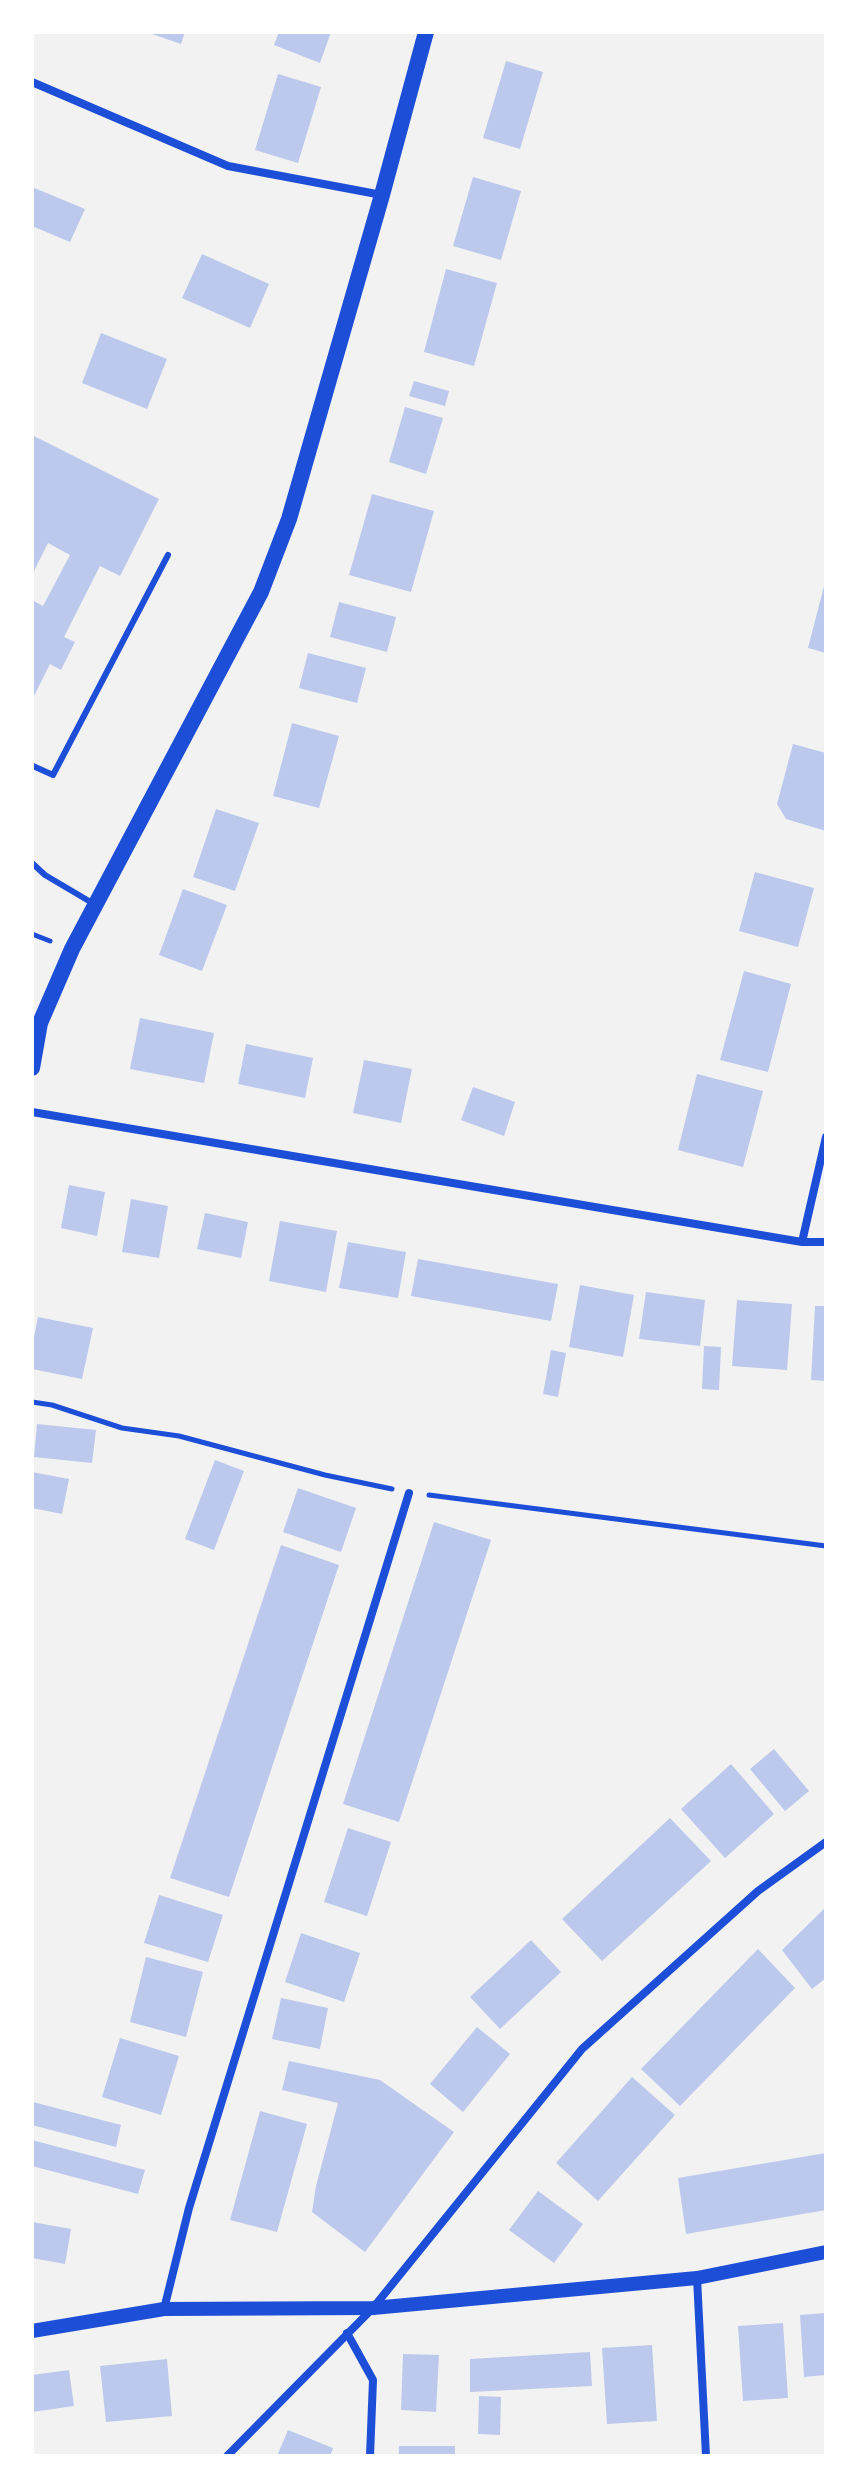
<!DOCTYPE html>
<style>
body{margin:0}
#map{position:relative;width:858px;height:2488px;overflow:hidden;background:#f2f2f2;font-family:"Nunito Sans",sans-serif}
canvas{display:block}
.frame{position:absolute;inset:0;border:34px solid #fff;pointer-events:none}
</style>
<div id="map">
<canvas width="858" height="2488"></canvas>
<div class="frame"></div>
</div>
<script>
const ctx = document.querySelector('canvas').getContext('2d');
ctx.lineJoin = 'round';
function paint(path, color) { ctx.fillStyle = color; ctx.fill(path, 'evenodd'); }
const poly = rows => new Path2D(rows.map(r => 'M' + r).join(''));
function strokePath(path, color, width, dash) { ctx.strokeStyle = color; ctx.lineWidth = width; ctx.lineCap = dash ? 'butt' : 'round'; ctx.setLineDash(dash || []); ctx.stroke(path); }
paint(poly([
 [146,32,185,32,181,44],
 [279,32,331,32,320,63,274,45],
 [506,61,543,72,520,149,483,138],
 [278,74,321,87,298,163,255,150],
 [473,177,521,191,501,260,453,246],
 [32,187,85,209,70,242,32,226],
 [202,254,269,284,250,328,182,298],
 [446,269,497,283,474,366,424,352],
 [101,333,167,359,147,409,82,383],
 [414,381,449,391,445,406,409,396],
 [405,407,443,418,426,474,389,462],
 [32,435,159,499,120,576,100,566,64,637,75,642,61,670,50,664,32,700,32,600,43,606,70,555,48,543,32,575],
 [372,494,434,511,411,592,349,575],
 [824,586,826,586,826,653,808,648],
 [339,602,396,617,387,652,330,637],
 [308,653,366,668,357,703,299,688],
 [292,723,339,736,319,808,273,796],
 [793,744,826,753,826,831,786,819,777,804],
 [216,809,259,823,235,891,193,877],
 [755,872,814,888,798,947,739,931],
 [183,889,227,905,202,971,159,955],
 [744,971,791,984,768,1072,720,1060],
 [140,1018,214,1033,204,1083,130,1069],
 [246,1044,313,1058,305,1098,238,1084],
 [364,1060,412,1069,401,1123,353,1113],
 [697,1074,763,1091,743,1167,678,1150],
 [473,1087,515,1102,504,1136,461,1120],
 [69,1185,105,1192,97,1236,61,1228],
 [131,1199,168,1206,159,1258,122,1252],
 [205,1213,248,1222,241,1258,197,1249],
 [280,1221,337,1231,326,1292,269,1281],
 [348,1242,406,1252,398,1298,339,1288],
 [418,1259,558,1284,551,1321,411,1296],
 [580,1285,634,1295,623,1357,569,1347],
 [646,1292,705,1300,700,1346,639,1339],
 [737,1300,792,1304,787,1370,732,1366],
 [815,1306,826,1306,826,1381,811,1380],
 [38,1317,93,1328,82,1379,32,1369,32,1347],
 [704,1346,721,1347,719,1390,702,1389],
 [551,1350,566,1353,558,1397,543,1394],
 [37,1424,96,1430,92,1463,34,1457],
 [215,1460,244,1471,214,1550,185,1539],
 [32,1472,69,1479,62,1514,32,1508],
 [298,1488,356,1508,341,1552,283,1532],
 [434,1522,491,1540,399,1822,343,1804],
 [281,1545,339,1565,229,1897,170,1878],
 [774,1749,809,1791,785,1811,750,1769],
 [731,1764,774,1814,725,1858,681,1809],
 [670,1818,711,1861,602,1961,562,1919],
 [348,1828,391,1842,367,1916,324,1902],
 [159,1895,223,1915,208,1962,144,1943],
 [826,1907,826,1978,812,1989,782,1950],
 [301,1933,360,1953,344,2002,285,1982],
 [531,1940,561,1972,500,2029,470,1997],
 [758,1949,795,1988,680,2106,641,2069],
 [146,1957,203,1972,186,2037,130,2022],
 [281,1998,328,2008,320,2049,272,2039],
 [477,2027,510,2054,463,2112,430,2084],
 [120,2038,179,2056,161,2115,102,2097],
 [289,2061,380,2080,454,2132,365,2252,312,2212,316,2186,338,2103,282,2090],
 [632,2077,675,2115,598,2201,556,2163],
 [33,2102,121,2125,116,2147,32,2125],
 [260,2111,307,2124,277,2232,230,2220],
 [32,2140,145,2170,138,2194,32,2166],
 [826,2153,826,2210,686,2234,678,2178],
 [538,2191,583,2224,554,2263,509,2230],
 [32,2222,71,2229,65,2264,32,2258],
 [826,2313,826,2375,804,2377,800,2315],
 [783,2323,788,2398,743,2401,738,2326],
 [652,2345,657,2421,607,2424,602,2348],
 [590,2352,592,2386,470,2392,470,2359],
 [403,2354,439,2355,436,2412,401,2410],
 [167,2359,172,2416,106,2422,100,2366],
 [69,2370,74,2406,32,2412,32,2375],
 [479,2396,501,2397,500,2435,478,2434],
 [288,2430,333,2448,330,2456,277,2456],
 [399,2446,455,2446,455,2456,399,2456]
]), '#bdc9ec');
strokePath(poly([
 [32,934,50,941],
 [32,1402,52,1405,122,1428,179,1436,325,1475,392,1489],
 [429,1495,826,1546]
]), '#1d4ed8', 5);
strokePath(poly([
 [32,768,33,766,53,775,168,555],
 [32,863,45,875,94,904]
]), '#1d4ed8', 6);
strokePath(poly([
 [32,82,228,166,382,195],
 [32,1112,802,1242,826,1242],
 [802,1242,826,1137],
 [697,2278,706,2456],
 [164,2309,189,2208,409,1493],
 [347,2333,373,2380,370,2456],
 [227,2456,373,2308,582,2049,758,1891,826,1842]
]), '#1d4ed8', 8);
strokePath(poly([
 [32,2331,164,2309,373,2308,697,2278,826,2252]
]), '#1d4ed8', 14);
strokePath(poly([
 [32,1068,40,1023,72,949,261,592,289,519,382,195,426,32]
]), '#1d4ed8', 16);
</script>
